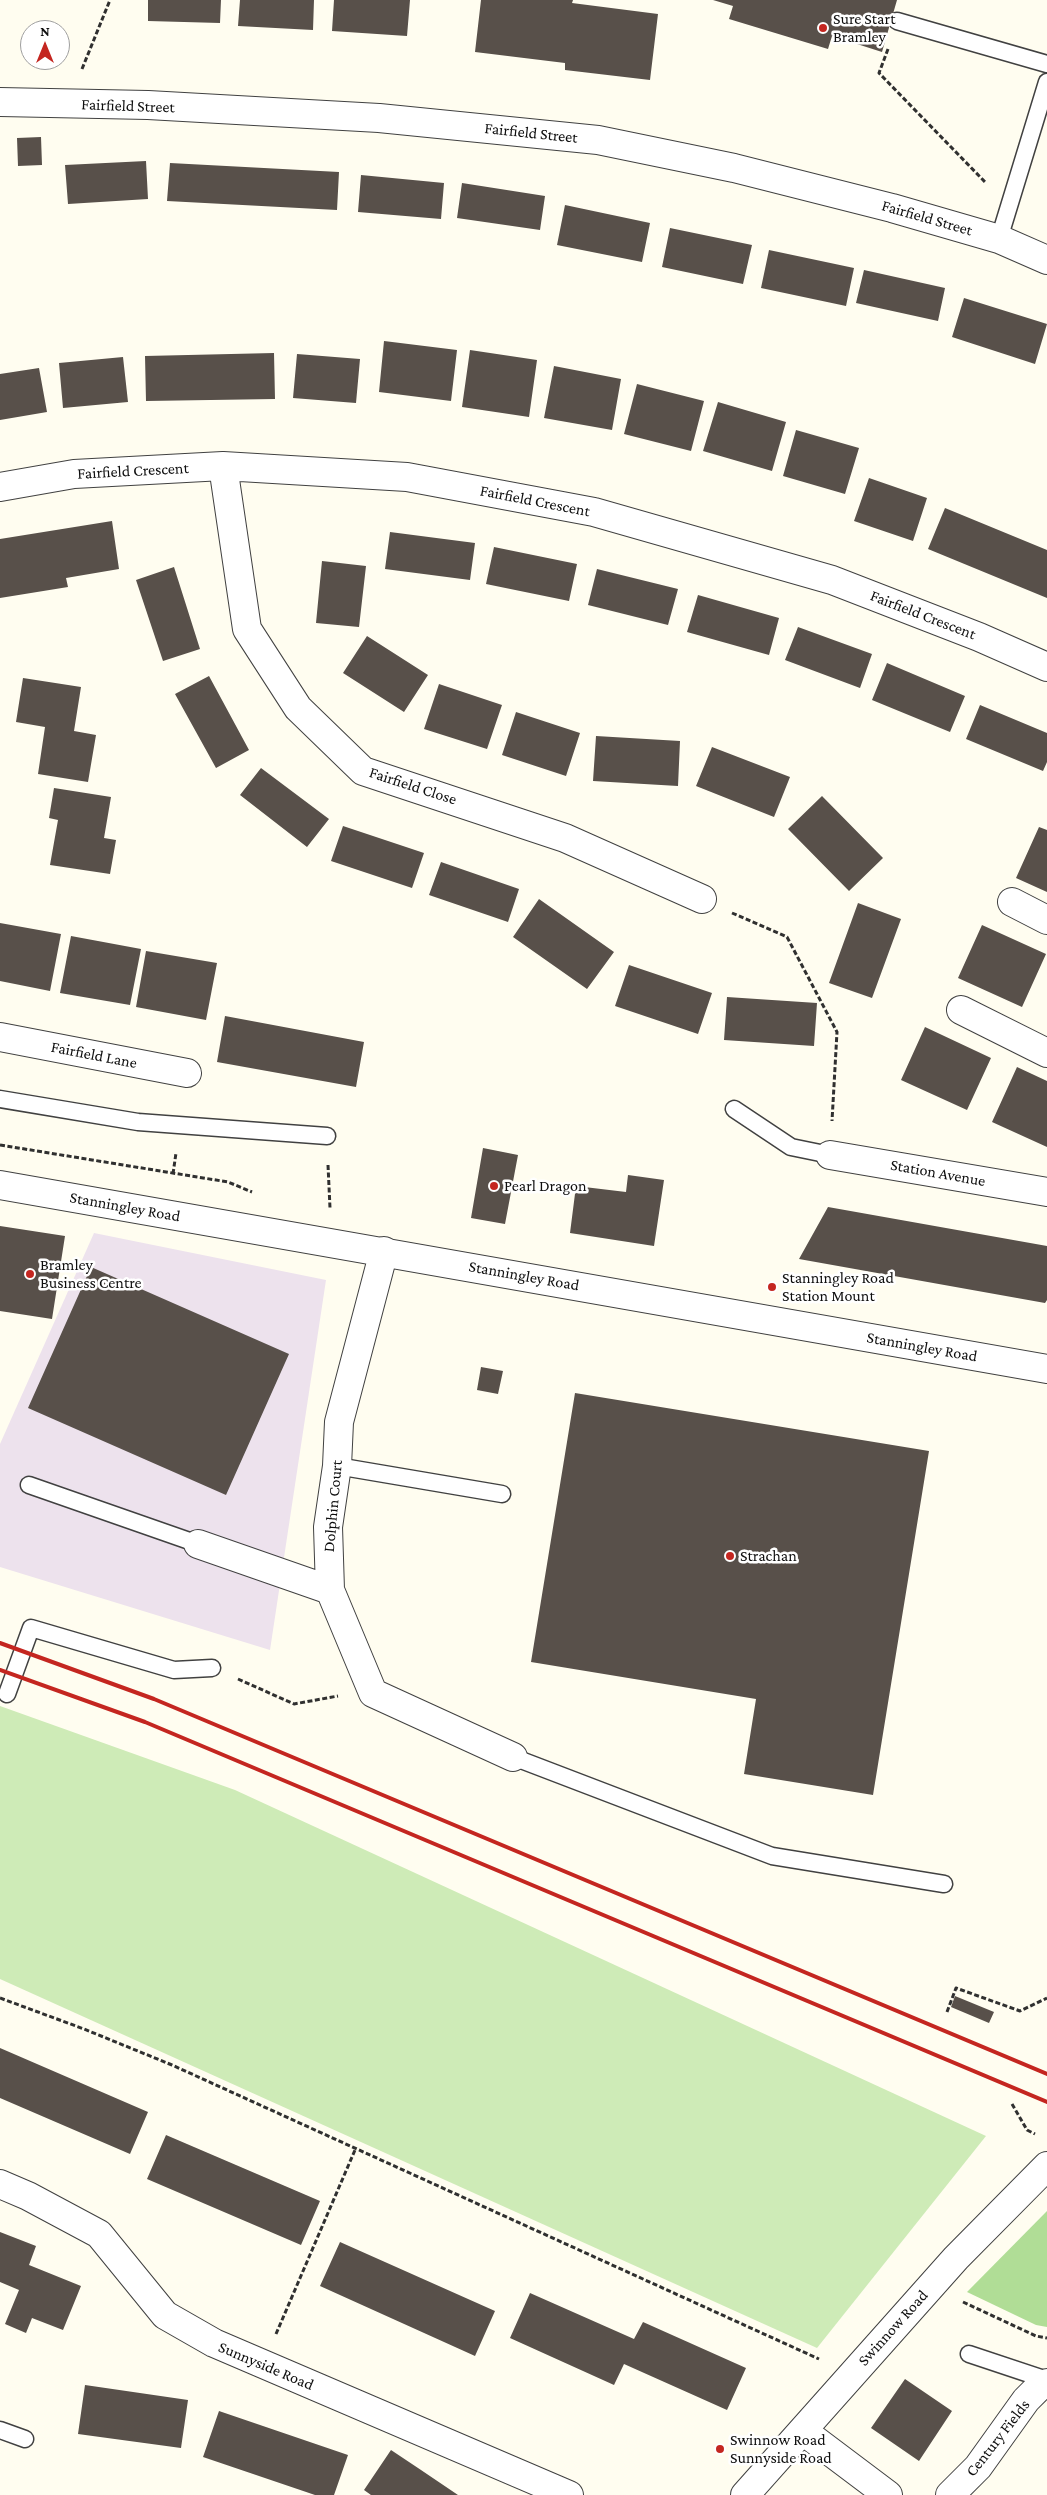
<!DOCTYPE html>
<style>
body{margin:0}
#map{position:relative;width:1047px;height:2495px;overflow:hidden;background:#fffdf0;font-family:"Crimson Pro",serif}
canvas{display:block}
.north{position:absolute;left:20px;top:20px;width:50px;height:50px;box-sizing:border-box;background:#fff;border:1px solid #9f9f9f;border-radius:50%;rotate:0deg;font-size:14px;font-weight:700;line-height:20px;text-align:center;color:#0e0e0e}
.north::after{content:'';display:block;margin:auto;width:18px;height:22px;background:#c42620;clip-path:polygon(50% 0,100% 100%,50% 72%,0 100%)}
</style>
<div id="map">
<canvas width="1047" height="2495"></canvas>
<div class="north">N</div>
</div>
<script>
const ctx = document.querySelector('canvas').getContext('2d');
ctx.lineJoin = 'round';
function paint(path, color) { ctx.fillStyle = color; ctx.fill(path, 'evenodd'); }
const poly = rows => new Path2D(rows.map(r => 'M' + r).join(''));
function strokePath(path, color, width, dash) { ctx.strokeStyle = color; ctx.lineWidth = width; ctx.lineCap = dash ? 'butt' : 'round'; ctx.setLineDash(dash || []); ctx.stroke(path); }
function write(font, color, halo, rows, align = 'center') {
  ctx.font = font + ' "Crimson Pro",serif'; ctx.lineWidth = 5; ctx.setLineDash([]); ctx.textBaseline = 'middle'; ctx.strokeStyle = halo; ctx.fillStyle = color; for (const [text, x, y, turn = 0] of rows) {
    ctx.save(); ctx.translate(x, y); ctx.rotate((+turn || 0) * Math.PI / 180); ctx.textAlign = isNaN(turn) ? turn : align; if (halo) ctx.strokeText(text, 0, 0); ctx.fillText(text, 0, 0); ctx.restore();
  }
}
paint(poly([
 [94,1233,326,1280,270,1650,0,1567,0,1444]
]), '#ede2ed');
paint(poly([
 [0,1706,235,1790,986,2136,817,2348,0,1979]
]), '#ceebb7');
paint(poly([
 [1047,2211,1047,2327,1036,2325,967,2292]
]), '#b0dd96');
paint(poly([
 [148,0,221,0,220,23,148,21],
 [240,0,314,0,313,30,238,26],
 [334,0,410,0,407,36,332,31],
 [481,0,573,0,572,3,658,14,650,80,565,70,565,63,475,52],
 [713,0,897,0,882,52,832,36,828,49,729,19,733,6],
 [41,137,42,165,18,166,17,138],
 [146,161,148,199,68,204,65,165],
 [170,163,339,172,337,210,167,201],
 [361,175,444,183,441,219,358,212],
 [462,183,545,196,540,230,457,218],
 [565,205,650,223,642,262,557,245],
 [670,228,752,245,743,284,662,267],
 [769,250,854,268,846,306,761,288],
 [864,270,945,288,938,321,856,303],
 [964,298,1047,324,1035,364,952,337],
 [384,341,457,350,451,401,379,392],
 [470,350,537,360,529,417,462,407],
 [274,353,275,399,146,401,145,356],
 [297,354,360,359,356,403,293,398],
 [123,357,128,402,63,408,59,363],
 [554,366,621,379,612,430,544,418],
 [39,368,47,412,0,420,0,374],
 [637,384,704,401,691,451,624,434],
 [718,402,786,422,772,471,703,451],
 [796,430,859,448,845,494,783,476],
 [869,478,927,498,913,541,854,521],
 [945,508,1047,550,1047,598,928,549],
 [112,521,119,569,66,578,68,587,0,598,0,539],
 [390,532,475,543,470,580,385,569],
 [494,547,577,564,569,601,486,584],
 [322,561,366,566,359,627,316,623],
 [174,567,200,649,163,661,136,580],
 [597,569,678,589,668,625,588,605],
 [698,595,779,618,769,655,687,632],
 [798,627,872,654,860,688,785,660],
 [367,636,428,675,404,712,343,673],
 [887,663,965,696,950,732,872,700],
 [209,676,249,750,216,768,175,694],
 [23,678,81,687,74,731,96,735,88,782,38,774,45,727,16,722],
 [439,684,502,705,487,749,424,729],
 [980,705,1047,733,1047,762,1043,771,966,739],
 [516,712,580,733,566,776,502,755],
 [596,736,680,741,678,786,593,781],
 [712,747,790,777,774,817,696,786],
 [261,768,329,819,307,847,240,795],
 [54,788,111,797,104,838,116,840,110,874,50,865,58,820,49,818],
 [822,796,883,858,849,891,788,829],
 [343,826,424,853,412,888,331,861],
 [1039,827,1047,830,1047,892,1016,878],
 [441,862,519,889,508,922,429,895],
 [539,899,614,952,587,989,513,937],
 [858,903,901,919,872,998,829,983],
 [0,923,61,934,50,991,0,981],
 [982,925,1046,954,1022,1007,958,978],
 [71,936,141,949,130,1005,60,993],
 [146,951,217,963,206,1020,136,1007],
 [629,965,712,993,698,1034,615,1006],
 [727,997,817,1003,814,1046,724,1040],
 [225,1016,364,1042,356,1087,217,1062],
 [925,1027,991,1058,967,1110,901,1080],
 [1017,1067,1047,1081,1047,1147,992,1122],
 [483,1148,518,1155,505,1224,471,1218],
 [628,1175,664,1180,654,1246,570,1233,576,1186,626,1192],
 [828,1207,1047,1246,1047,1300,1045,1303,799,1259],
 [0,1226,65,1236,52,1319,0,1311],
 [91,1267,289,1354,226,1495,28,1408],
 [481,1367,503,1371,498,1394,477,1390],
 [575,1393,929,1451,873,1795,744,1774,756,1699,531,1662],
 [955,1996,994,2012,989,2023,951,2007],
 [0,2048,148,2112,130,2154,0,2098],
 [166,2135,320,2201,301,2245,147,2179],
 [0,2232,36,2246,29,2265,81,2286,63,2330,32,2318,26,2333,5,2324,19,2290,0,2282],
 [340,2242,495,2311,475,2356,320,2286],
 [530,2293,634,2339,643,2322,746,2368,727,2410,624,2364,614,2385,510,2338],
 [905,2379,952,2411,919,2461,871,2428],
 [85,2385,188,2400,181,2448,78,2434],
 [219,2411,348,2455,334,2495,315,2495,203,2457],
 [391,2450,421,2470,458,2495,371,2495,364,2490]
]), '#58504a');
const service = poly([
 [897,21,1047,64],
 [999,239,1047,82],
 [0,1099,138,1122,327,1136],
 [734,1109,791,1147,830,1155],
 [337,1466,502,1494],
 [29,1485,198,1544],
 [7,1694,31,1628,174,1670,212,1668],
 [513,1757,772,1856,944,1884],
 [969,2354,1047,2380],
 [0,2430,25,2439]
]);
const minor = poly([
 [0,102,148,105,379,118,598,140,734,168,892,208,999,239,1047,260],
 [223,466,247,629,298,708,363,771,565,838,702,899],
 [0,487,74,474,223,466,407,477,594,512,832,580,979,637,1047,667],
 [1012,902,1047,920],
 [961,1010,1047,1053],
 [0,1037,187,1073],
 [830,1155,1047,1192],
 [384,1251,339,1422,337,1466,328,1527,330,1590,373,1693,513,1757],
 [198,1544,330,1590],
 [0,2184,28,2196,99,2234,165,2315,214,2343,569,2495],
 [803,2431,888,2495],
 [950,2495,978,2467,1026,2400,1039,2387,1047,2383]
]);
const tertiary = poly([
 [0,1185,1047,1369],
 [745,2495,956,2258,1047,2166]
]);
strokePath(service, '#414141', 19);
strokePath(minor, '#414141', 30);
strokePath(tertiary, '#414141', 30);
strokePath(poly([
 [888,49,879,73,986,183],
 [82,69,110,0],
 [732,913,787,937,837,1032,832,1121],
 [0,1145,228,1182,252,1192],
 [328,1165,330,1208],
 [173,1174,176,1153],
 [238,1679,294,1704,338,1696],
 [0,1998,84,2029,172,2065,819,2359],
 [947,2012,956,1988,1020,2011,1047,1998],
 [1012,2104,1027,2130,1035,2134],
 [963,2302,1036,2336,1047,2338],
 [276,2334,355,2150]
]), '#303030', 3, [5, 2.5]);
strokePath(service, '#fff', 16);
strokePath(minor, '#fff', 28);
strokePath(tertiary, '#fff', 28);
strokePath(poly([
 [0,1643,154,1699,1047,2074],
 [0,1670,145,1722,1047,2102]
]), '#c42620', 4);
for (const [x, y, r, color] of [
 [823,28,5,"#c42620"],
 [494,1186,5,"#c42620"],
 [30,1274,5,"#c42620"],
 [772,1287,5,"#c42620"],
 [730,1556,5,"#c42620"],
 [720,2449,5,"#c42620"]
]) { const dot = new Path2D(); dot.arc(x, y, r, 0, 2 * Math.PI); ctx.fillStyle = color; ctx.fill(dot); strokePath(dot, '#fff', 2); }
write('16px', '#0e0e0e', '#fff', [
 ["Sure Start",833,19],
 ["Bramley",833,37],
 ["Pearl Dragon",504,1186],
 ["Bramley",40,1265],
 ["Business Centre",40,1283],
 ["Stanningley Road",782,1278],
 ["Station Mount",782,1296],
 ["Strachan",740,1556],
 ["Swinnow Road",730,2440],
 ["Sunnyside Road",730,2458]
], 'left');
write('16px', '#0e0e0e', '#fff', [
 ["Fairfield Street",128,106,2],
 ["Fairfield Street",531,133,6],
 ["Fairfield Street",927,218,16],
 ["Fairfield Crescent",133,471,-3],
 ["Fairfield Crescent",535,501,11],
 ["Fairfield Crescent",923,615,21],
 ["Fairfield Close",413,786,18],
 ["Fairfield Lane",94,1055,11],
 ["Station Avenue",938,1173,10],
 ["Stanningley Road",125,1207,10],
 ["Stanningley Road",524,1276,10],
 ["Stanningley Road",922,1347,10],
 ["Dolphin Court",333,1506,-85],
 ["Swinnow Road",893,2328,-48],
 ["Sunnyside Road",266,2366,23],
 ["Century Fields",998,2438,-52]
]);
</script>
